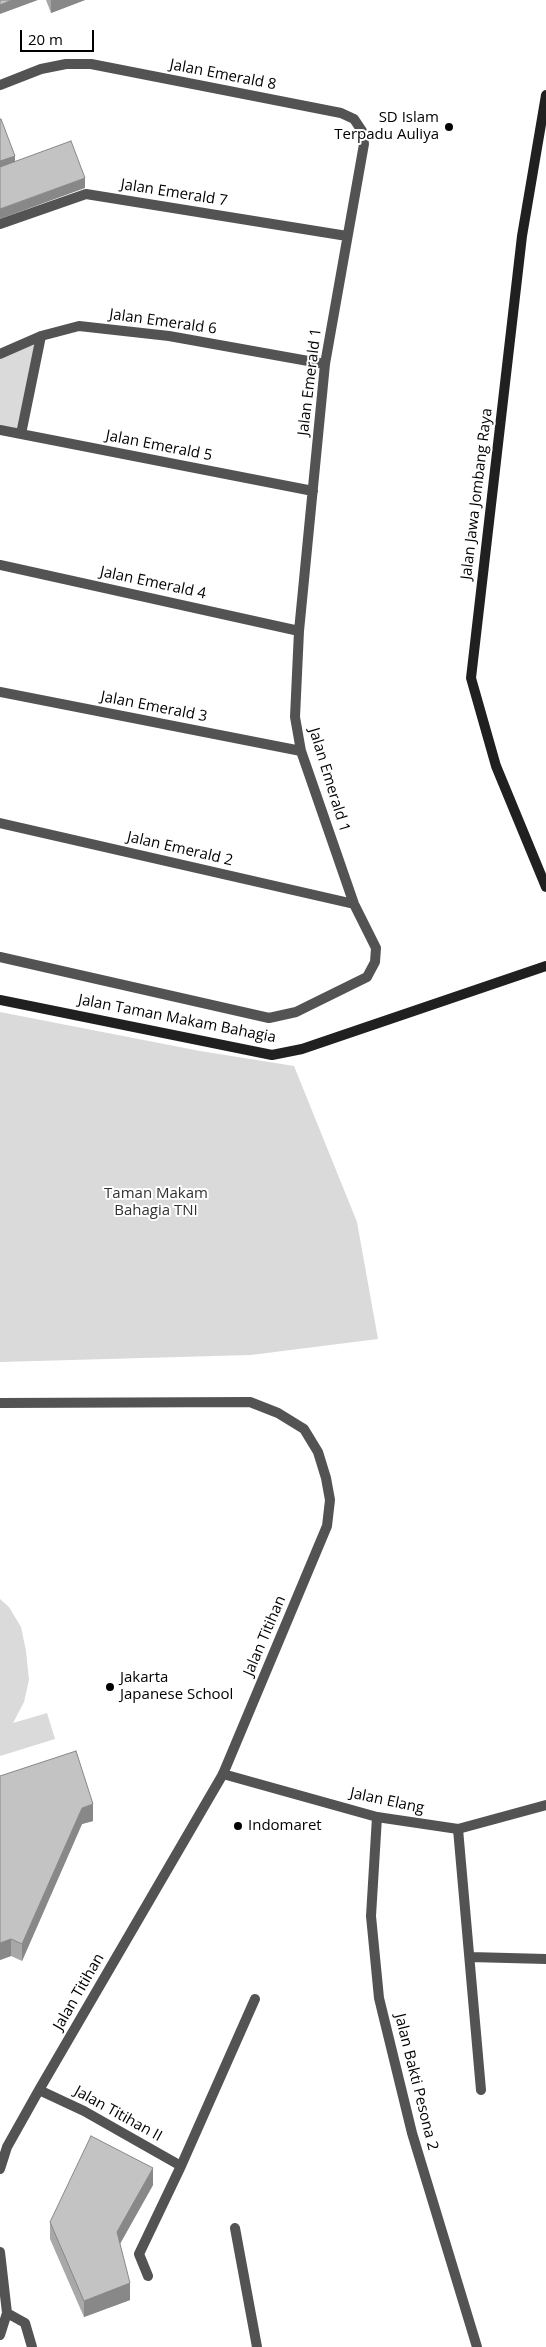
<!DOCTYPE html>
<style>
body{margin:0}
#map{position:relative;width:546px;height:2347px;overflow:hidden;background:#fff;font-family:"Open Sans",sans-serif}
canvas{display:block}
.scale{position:absolute;left:20px;top:30px;width:74px;height:22px;box-sizing:border-box;border:2px solid #000;border-top:0;padding-left:6px;font-size:15px;line-height:18px;white-space:nowrap;color:#000;-webkit-text-stroke:4px #fff;paint-order:stroke}
</style>
<div id="map">
<canvas width="546" height="2347"></canvas>
<div class="scale">20 m</div>
</div>
<script>
const ctx = document.querySelector('canvas').getContext('2d');
ctx.lineJoin = 'round';
function paint(path, color) { ctx.fillStyle = color; ctx.fill(path, 'evenodd'); }
const poly = rows => new Path2D(rows.map(r => 'M' + r).join(''));
function strokePath(path, color, width, dash) { ctx.strokeStyle = color; ctx.lineWidth = width; ctx.lineCap = dash ? 'butt' : 'round'; ctx.setLineDash(dash || []); ctx.stroke(path); }
function write(font, color, halo, rows, align = 'center') {
  ctx.font = font + ' "Open Sans",sans-serif'; ctx.lineWidth = 4; ctx.setLineDash([]); ctx.textBaseline = 'middle'; ctx.strokeStyle = halo; ctx.fillStyle = color; for (const [text, x, y, turn = 0] of rows) {
    ctx.save(); ctx.translate(x, y); ctx.rotate((+turn || 0) * Math.PI / 180); ctx.textAlign = isNaN(turn) ? turn : align; if (halo) ctx.strokeText(text, 0, 0); ctx.fillText(text, 0, 0); ctx.restore();
  }
}
paint(poly([
 [41,336,21,434,0,430,0,354],
 [0,1012,200,1051,294,1066,357,1222,378,1339,251,1355,0,1362],
 [0,1599,9,1607,21,1627,26,1651,29,1680,24,1702,13,1723,47,1713,55,1739,0,1756]
]), '#dadada');
strokePath(poly([
 [0,85,41,69,66,64,91,64,341,113,354,119,362,131,364,144,325,364,299,631,295,717,301,751,354,904,376,948,375,962,367,977,296,1012,269,1018,0,957],
 [0,224,86,194,347,236],
 [0,354,41,336,79,326,169,336,325,364],
 [0,430,313,491],
 [21,434,41,336],
 [0,565,299,631],
 [0,692,301,751],
 [0,823,354,904],
 [377,1817,371,1916,379,1998,412,2133,477,2347],
 [458,1829,481,2090],
 [470,1957,546,1959],
 [39,2090,84,2111,181,2166],
 [0,2169,7,2147,39,2090,223,1774],
 [235,2228,257,2347],
 [0,2252,7,2313,0,2335],
 [148,2276,139,2254,181,2166,255,1999],
 [7,2313,25,2323,32,2347]
]), '#535353', 10);
strokePath(poly([
 [0,1403,250,1402,278,1413,304,1429,318,1452,326,1478,330,1500,327,1526,223,1774,377,1817,458,1829,546,1805]
]), '#535353', 10);
strokePath(poly([
 [546,95,522,236,471,678,496,766,546,887],
 [0,1000,272,1055,302,1049,546,966]
]), '#202020', 10);
paint(poly([
 [46,0,85,0,51,13],
 [0,1776,93,1821,82,1824,22,1961,11,1956,0,1960],
 [153,2185,120,2244,130,2300,84,2317,50,2239,50,2222]
]), '#a8a8a8');
paint(poly([
 [12,0,38,0,0,14,0,5],
 [51,0,85,0,51,13],
 [15,156,15,165,0,171,0,161],
 [85,178,85,188,0,219,0,209],
 [93,1804,93,1821,82,1824,22,1961,22,1944,82,1808],
 [11,1939,11,1956,0,1960,0,1943],
 [153,2168,153,2185,117,2249,117,2232],
 [130,2283,130,2300,84,2317,84,2301]
]), '#888');
const building = poly([
 [0,0,12,0,0,5,0,0],
 [0,119,1,119,15,156,0,161,0,119],
 [71,141,85,178,0,209,0,167,71,141],
 [76,1751,93,1804,82,1808,22,1944,11,1939,0,1943,0,1776,76,1751],
 [91,2136,153,2168,117,2232,130,2283,84,2301,50,2222,91,2136]
]);
paint(building, '#c3c3c3');
strokePath(building, '#888', 1);
for (const [x, y, r, color] of [
 [449,127,5,"#000"],
 [110,1687,5,"#000"],
 [238,1826,5,"#000"]
]) { const dot = new Path2D(); dot.arc(x, y, r, 0, 2 * Math.PI); ctx.fillStyle = color; ctx.fill(dot); strokePath(dot, '#fff', 2); }
write('15px', '#000', '#fff', [
 ["Jalan Emerald 8",223,75,11],
 ["Jalan Emerald 7",174,193,9],
 ["Jalan Emerald 6",163,322,8],
 ["Jalan Emerald 1",310,382,-83],
 ["Jalan Emerald 5",159,446,11],
 ["Jalan Jawa Jombang Raya",477,494,-83],
 ["Jalan Emerald 4",153,583,12],
 ["Jalan Emerald 3",154,707,11],
 ["Jalan Emerald 1",329,780,73],
 ["Jalan Emerald 2",180,849,13],
 ["Jalan Taman Makam Bahagia",177,1019,11],
 ["Jalan Titihan",265,1636,-67],
 ["Jalan Elang",387,1801,12],
 ["Jalan Titihan",79,1992,-60],
 ["Jalan Bakti Pesona 2",416,2082,76],
 ["Jalan Titihan II",118,2114,29]
]);
write('15px', '#000', '#fff', [
 ["SD Islam",439,118,"right"],
 ["Terpadu Auliya",439,135,"right"],
 ["Jakarta",120,1678],
 ["Japanese School",120,1695],
 ["Indomaret",248,1826]
], 'left');
write('15px', '#313131', '#fff', [
 ["Taman Makam",156,1194],
 ["Bahagia TNI",156,1211]
]);
</script>
